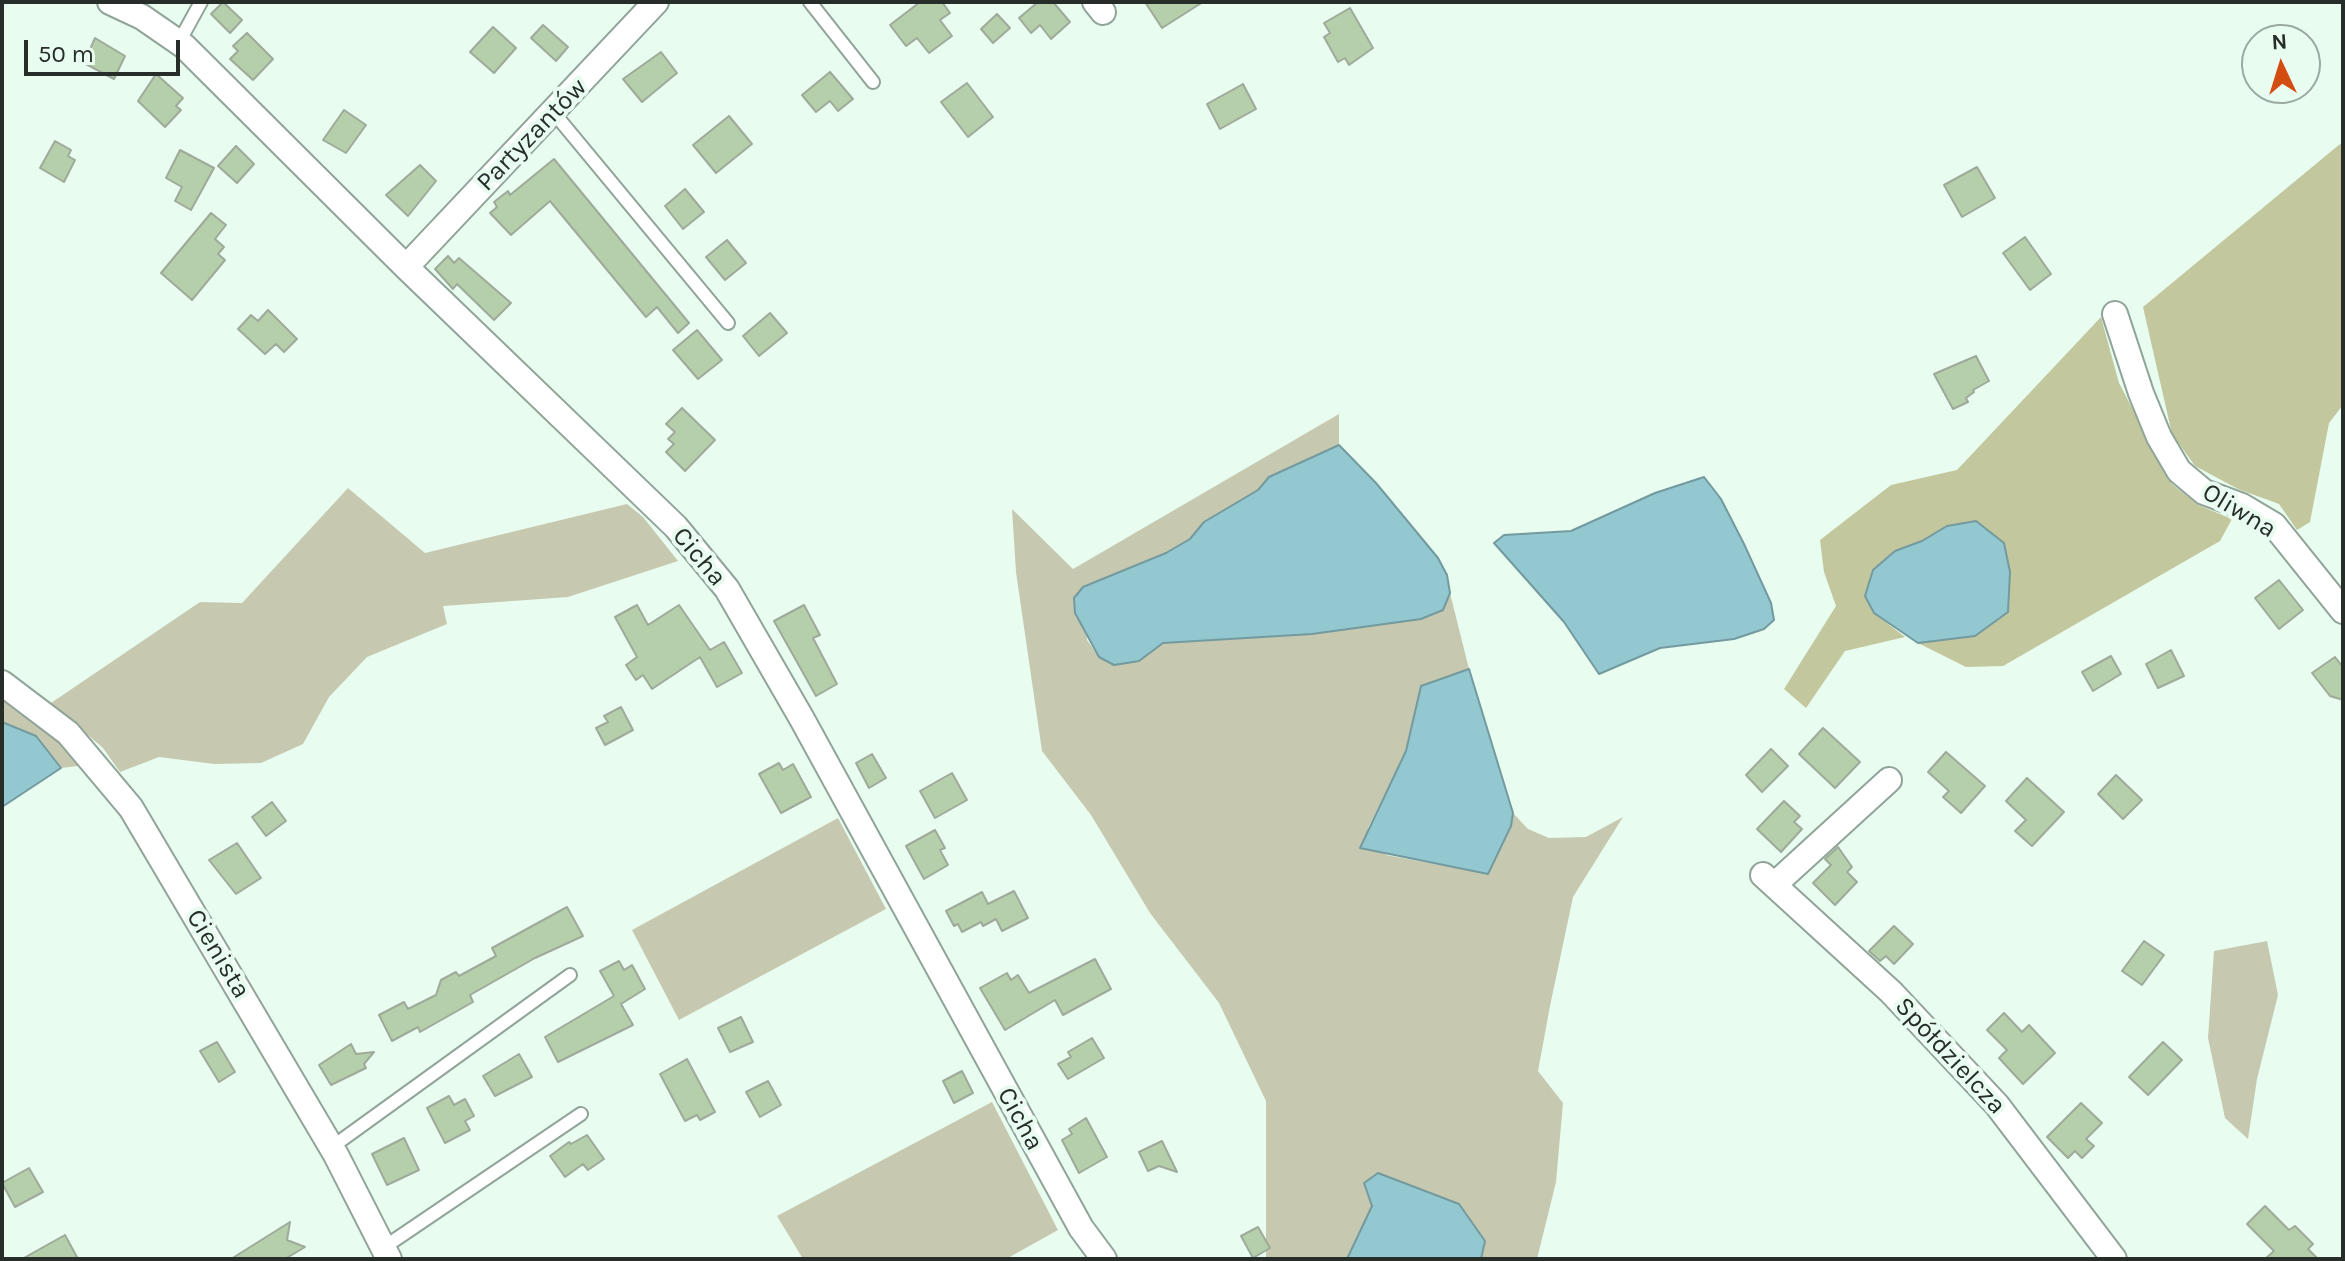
<!DOCTYPE html>
<meta charset="utf-8">
<style>
body{margin:0}
#map{position:relative;width:2345px;height:1261px;overflow:hidden;background:#e8fcf0;font-family:Karla,sans-serif}
canvas{display:block}
.frame{position:absolute;inset:0;border:4px solid #272e2a;pointer-events:none}
.north{position:absolute;left:2241px;top:24px;width:80px;height:80px;box-sizing:border-box;background:#e8fcf0;border:2px solid #9baaa1;border-radius:50%;rotate:356deg;font-size:22px;font-weight:700;line-height:32px;text-align:center;color:#272e2a}
.north::after{content:'';display:block;margin:auto;width:28px;height:36px;background:#d34d12;clip-path:polygon(50% 0,100% 100%,50% 72%,0 100%)}
.scale{position:absolute;left:24px;top:40px;width:156px;height:36px;box-sizing:border-box;border:4px solid #272e2a;border-top:0;padding-left:10px;font-size:24px;line-height:28px;white-space:nowrap;color:#272e2a;-webkit-text-stroke:6px #e8fcf0;paint-order:stroke}
</style>
<div id="map">
<canvas width="2345" height="1261"></canvas>
<div class="frame"></div>
<div class="north">N</div>
<div class="scale">50 m</div>
</div>
<script>
const ctx = document.querySelector('canvas').getContext('2d');
ctx.lineJoin = 'round';
function paint(path, color) { ctx.fillStyle = color; ctx.fill(path, 'evenodd'); }
const poly = rows => new Path2D(rows.map(r => 'M' + r).join(''));
function strokePath(path, color, width, dash) { ctx.strokeStyle = color; ctx.lineWidth = width; ctx.lineCap = dash ? 'butt' : 'round'; ctx.setLineDash(dash || []); ctx.stroke(path); }
function write(font, color, halo, rows, align = 'center') {
  ctx.font = font + ' Karla,sans-serif'; ctx.lineWidth = 8; ctx.setLineDash([]); ctx.textBaseline = 'middle'; ctx.strokeStyle = halo; ctx.fillStyle = color; for (const [text, x, y, turn = 0] of rows) {
    ctx.save(); ctx.translate(x, y); ctx.rotate((+turn || 0) * Math.PI / 180); ctx.textAlign = isNaN(turn) ? turn : align; if (halo) ctx.strokeText(text, 0, 0); ctx.fillText(text, 0, 0); ctx.restore();
  }
}
paint(poly([
 [1339,414,1339,445,1269,477,1258,490,1205,522,1190,539,1166,553,1083,587,1087,640,1099,657,1115,665,1139,661,1163,643,1312,634,1421,619,1443,610,1450,593,1469,669,1421,686,1406,751,1368,828,1386,855,1488,874,1511,826,1513,813,1528,829,1549,838,1586,837,1623,817,1573,897,1550,1006,1538,1071,1563,1103,1556,1182,1537,1259,1481,1259,1485,1241,1459,1204,1378,1173,1372,1206,1347,1259,1266,1259,1266,1101,1219,1003,1150,913,1091,815,1042,751,1016,572,1012,509,1073,569],
 [348,488,425,553,627,504,643,517,678,561,568,597,443,606,447,624,367,657,329,697,303,744,261,763,214,764,159,757,120,772,103,748,51,703,200,602,242,603],
 [2,696,64,744,78,766,61,768,36,736,2,722],
 [838,818,886,909,679,1020,632,930],
 [2267,941,2278,995,2257,1079,2248,1139,2225,1118,2208,1038,2214,951],
 [992,1102,1058,1230,1006,1259,803,1259,777,1216]
]), '#c6c9af');
paint(poly([
 [2340,144,2343,146,2343,405,2329,423,2310,522,2297,530,2279,504,2238,489,2195,466,2172,434,2143,307],
 [2101,317,2119,383,2172,484,2198,505,2232,519,2220,541,2003,666,1966,667,1918,643,1975,636,2008,612,2010,572,1947,526,1922,541,1894,551,1865,596,1874,613,1905,637,1845,651,1806,708,1784,689,1836,606,1824,572,1820,540,1891,485,1957,470]
]), '#c3c79e');
const water = poly([
 [1339,445,1376,483,1438,558,1447,575,1450,593,1443,610,1421,619,1312,634,1163,643,1139,661,1114,665,1099,657,1075,613,1074,598,1083,587,1166,553,1190,539,1204,522,1258,490,1269,477,1339,445],
 [1704,477,1721,499,1744,544,1771,603,1774,620,1764,629,1734,639,1660,648,1599,674,1564,622,1494,543,1504,535,1571,531,1655,493,1704,477],
 [1976,521,2004,543,2010,572,2008,612,1975,636,1918,643,1874,613,1865,596,1873,570,1895,551,1922,541,1947,526,1976,521],
 [1469,669,1513,813,1511,826,1488,874,1360,848,1406,751,1421,686,1469,669],
 [2,722,36,736,61,768,2,807,2,722],
 [1378,1173,1459,1204,1485,1241,1481,1259,1347,1259,1372,1206,1364,1183,1378,1173]
]);
paint(water, '#93c8d1');
strokePath(water, '#739a9f', 2);
const building = poly([
 [223,2,242,20,230,33,211,14,223,2],
 [920,2,942,2,950,13,940,20,952,36,929,53,917,38,906,46,890,25,920,2],
 [1038,2,1053,2,1070,22,1051,39,1040,25,1031,33,1019,18,1038,2],
 [1145,2,1203,2,1162,28,1145,2],
 [1350,8,1373,48,1349,65,1345,58,1338,62,1324,37,1330,33,1324,23,1350,8],
 [997,14,1010,28,993,43,981,29,997,14],
 [543,25,568,47,556,61,531,38,543,25],
 [493,27,516,48,494,73,470,52,493,27],
 [247,33,273,59,253,80,230,59,238,51,233,46,247,33],
 [95,38,125,56,114,79,84,63,95,38],
 [661,52,677,73,642,102,623,79,661,52],
 [830,72,853,99,838,111,830,101,816,112,802,95,830,72],
 [156,74,183,98,176,106,181,110,165,127,138,101,156,74],
 [967,83,993,117,968,137,941,102,967,83],
 [1243,84,1256,109,1220,129,1207,104,1243,84],
 [344,110,366,125,346,153,323,140,344,110],
 [729,116,752,144,716,173,693,145,729,116],
 [55,141,71,150,68,156,75,160,64,182,40,168,55,141],
 [236,146,254,164,237,183,218,166,236,146],
 [180,150,214,168,191,210,175,201,182,187,166,178,180,150],
 [554,159,689,323,678,333,657,307,646,317,550,201,511,235,490,213,497,207,494,202,508,191,510,195,554,159],
 [420,165,436,181,408,216,386,195,420,165],
 [1977,167,1995,198,1962,217,1944,185,1977,167],
 [685,189,704,212,683,229,665,206,685,189],
 [211,213,226,225,215,239,224,247,218,254,225,260,192,300,161,273,211,213],
 [2025,237,2051,274,2030,290,2003,253,2025,237],
 [727,240,746,263,725,280,706,257,727,240],
 [448,256,454,263,459,258,511,303,494,320,457,284,453,289,435,269,448,256],
 [268,310,297,339,284,352,276,344,265,354,238,329,251,315,258,321,268,310],
 [770,313,787,333,759,356,743,336,770,313],
 [697,330,722,360,698,379,673,350,697,330],
 [1976,356,1989,381,1973,390,1974,392,1966,398,1968,402,1953,409,1934,374,1976,356],
 [682,408,715,440,685,471,666,452,674,444,668,439,675,432,666,424,682,408],
 [2279,580,2303,610,2279,629,2255,598,2279,580],
 [637,605,648,625,679,605,710,650,724,642,742,673,717,687,700,657,652,689,643,675,636,680,626,665,637,657,615,617,637,605],
 [804,605,820,635,813,638,837,684,816,696,774,621,804,605],
 [2171,650,2184,676,2158,688,2146,664,2171,650],
 [2111,656,2121,674,2093,691,2082,672,2111,656],
 [2335,657,2343,667,2343,700,2330,696,2312,673,2335,657],
 [621,707,633,730,605,745,596,728,608,722,604,716,621,707],
 [1823,728,1860,762,1835,788,1799,754,1823,728],
 [1771,749,1788,766,1762,792,1746,775,1771,749],
 [1946,752,1985,786,1961,813,1943,797,1949,791,1928,772,1946,752],
 [872,754,886,778,869,788,856,763,872,754],
 [779,763,783,770,793,764,811,797,781,813,759,774,779,763],
 [952,773,967,800,935,818,920,791,952,773],
 [2116,775,2142,800,2123,819,2098,794,2116,775],
 [2027,778,2064,812,2032,846,2015,831,2026,820,2006,801,2027,778],
 [1784,801,1800,816,1794,822,1802,829,1781,852,1757,829,1784,801],
 [272,802,286,821,266,836,252,817,272,802],
 [935,830,945,848,940,850,948,865,924,879,906,846,935,830],
 [237,843,261,878,236,894,209,860,237,843],
 [1838,847,1852,867,1847,872,1857,882,1835,905,1813,883,1831,865,1825,859,1838,847],
 [1014,891,1028,918,1002,931,996,919,983,926,981,922,962,932,958,924,954,926,946,911,982,892,988,904,1014,891],
 [567,907,583,936,535,958,470,995,473,1002,420,1032,418,1027,392,1041,379,1015,404,1002,408,1009,436,995,441,980,456,972,459,976,496,956,492,948,567,907],
 [1894,926,1913,944,1894,964,1886,956,1880,961,1869,951,1894,926],
 [2144,941,2164,955,2142,985,2122,971,2144,941],
 [1095,959,1111,989,1063,1015,1055,1000,1005,1030,980,988,1007,973,1011,980,1018,975,1029,993,1095,959],
 [619,961,624,970,632,965,645,989,621,1004,633,1025,558,1062,545,1037,614,996,600,971,619,961],
 [2004,1013,2022,1032,2029,1025,2055,1053,2023,1084,1999,1058,2007,1050,1987,1030,2004,1013],
 [741,1017,753,1042,730,1052,718,1028,741,1017],
 [1092,1038,1104,1058,1068,1079,1058,1064,1071,1057,1068,1052,1092,1038],
 [217,1042,235,1072,219,1082,200,1051,217,1042],
 [2163,1042,2182,1060,2148,1095,2129,1077,2163,1042],
 [351,1044,356,1054,374,1052,364,1064,366,1068,331,1085,319,1065,351,1044],
 [519,1054,532,1077,495,1096,483,1076,519,1054],
 [687,1059,715,1112,700,1120,697,1115,685,1121,660,1074,687,1059],
 [962,1071,973,1093,954,1103,943,1081,962,1071],
 [768,1081,781,1105,760,1117,746,1092,768,1081],
 [449,1096,454,1105,465,1099,474,1116,465,1121,470,1130,445,1143,427,1108,449,1096],
 [2081,1103,2102,1123,2086,1139,2094,1146,2082,1158,2075,1151,2068,1158,2047,1137,2081,1103],
 [1086,1118,1107,1157,1079,1173,1062,1140,1072,1134,1069,1129,1086,1118],
 [587,1135,604,1159,588,1170,583,1164,565,1177,550,1156,569,1142,571,1144,587,1135],
 [404,1138,419,1170,387,1185,372,1154,404,1138],
 [1162,1141,1177,1172,1159,1166,1148,1171,1139,1152,1162,1141],
 [29,1168,43,1192,15,1207,2,1183,29,1168],
 [2265,1206,2289,1230,2295,1226,2313,1244,2308,1249,2318,1259,2265,1259,2274,1251,2247,1224,2265,1206],
 [290,1222,287,1240,305,1247,285,1259,231,1259,290,1222],
 [1258,1227,1270,1248,1253,1258,1241,1236,1258,1227],
 [65,1235,78,1259,22,1259,56,1240,65,1235]
]);
paint(building, '#b5cfab');
strokePath(building, '#9eaa9a', 2);
const lane = poly([
 [810,2,873,82],
 [179,42,201,2],
 [554,113,728,323],
 [332,1147,570,975],
 [383,1248,581,1114]
]);
const street = poly([
 [110,2,142,17,184,46,406,267,676,527,727,589,802,719,1081,1228,1104,1259],
 [1095,2,1103,12],
 [406,267,656,2],
 [2115,314,2141,393,2159,437,2179,471,2204,492,2242,506,2274,525,2343,611],
 [2,683,68,733,131,808,336,1155,389,1259],
 [1763,875,1891,992,1997,1105,2114,1259],
 [1774,885,1889,780]
]);
strokePath(lane, '#91a499', 16);
strokePath(street, '#91a499', 28);
strokePath(lane, '#fff', 12);
strokePath(street, '#fff', 24);
write('26px', '#272e2a', '#e8fcf0', [
 ["Partyzantów",532,135,-46],
 ["Oliwna",2239,511,31],
 ["Cicha",699,557,50],
 ["Cienista",218,954,59],
 ["Spółdzielcza",1950,1056,47],
 ["Cicha",1020,1119,61]
]);
</script>
